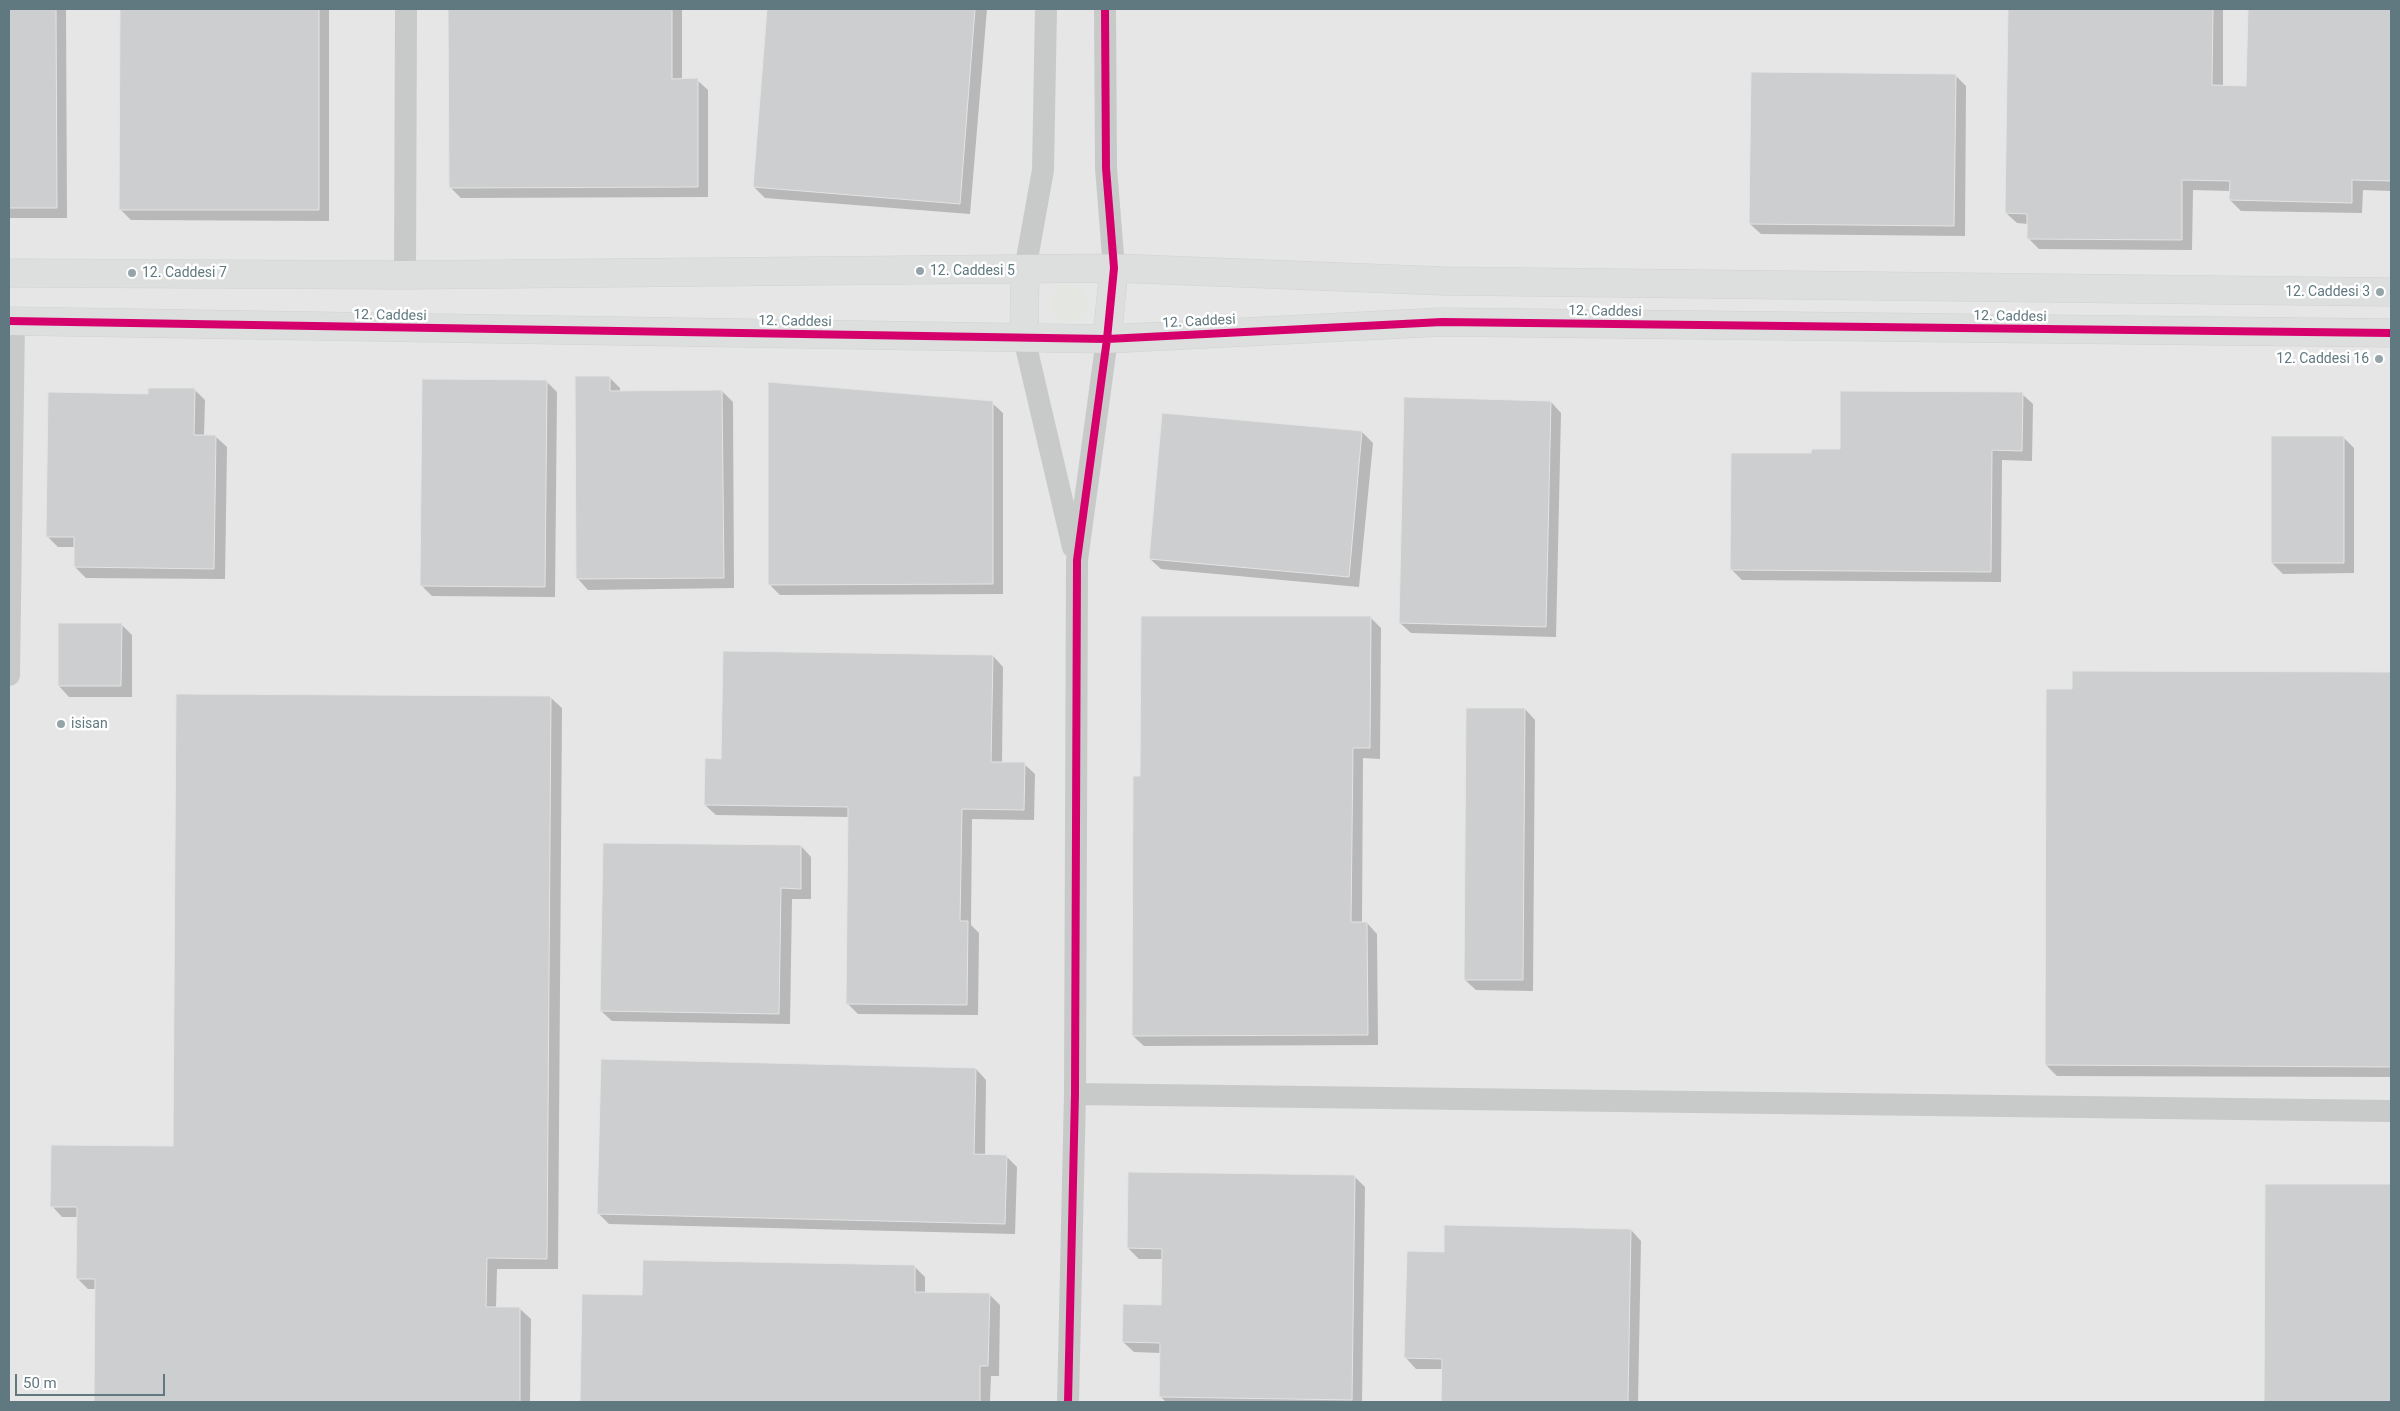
<!DOCTYPE html>
<style>
body{margin:0}
#map{position:relative;width:2400px;height:1411px;overflow:hidden;background:#f5f5f4;font-family:Roboto,sans-serif}
canvas{display:block}
.frame{position:absolute;inset:0;border:10px solid #60787f;pointer-events:none}
.scale{position:absolute;left:15px;top:1374px;width:150px;height:22px;box-sizing:border-box;border:2px solid #60787f;border-top:0;padding-left:6px;font-size:15px;line-height:18px;white-space:nowrap;color:#60787f;-webkit-text-stroke:4px #fff;paint-order:stroke}
</style>
<div id="map">
<canvas width="2400" height="1411"></canvas>
<div class="frame"></div>
<div class="scale">50 m</div>
</div>
<script>
const ctx = document.querySelector('canvas').getContext('2d');
ctx.lineJoin = 'round';
function paint(path, color) { ctx.fillStyle = color; ctx.fill(path, 'evenodd'); }
const poly = rows => new Path2D(rows.map(r => 'M' + r).join(''));
function strokePath(path, color, width, dash) { ctx.strokeStyle = color; ctx.lineWidth = width; ctx.lineCap = dash ? 'butt' : 'round'; ctx.setLineDash(dash || []); ctx.stroke(path); }
function write(font, color, halo, rows, align = 'center') {
  ctx.font = font + ' Roboto,sans-serif'; ctx.lineWidth = 5; ctx.setLineDash([]); ctx.textBaseline = 'middle'; ctx.strokeStyle = halo; ctx.fillStyle = color; for (const [text, x, y, turn = 0] of rows) {
    ctx.save(); ctx.translate(x, y); ctx.rotate((+turn || 0) * Math.PI / 180); ctx.textAlign = isNaN(turn) ? turn : align; if (halo) ctx.strokeText(text, 0, 0); ctx.fillText(text, 0, 0); ctx.restore();
  }
}
paint(poly([
 [9,9,2391,9,2391,1402,9,1402]
]), '#e5e6e5');
paint(poly([
 '1051 304a19 19 0 1 1 38 0a19 19 0 1 1-38 0Z'
]), '#e4e7e1');
paint(poly([
 [9,9,66,9,67,218,9,218],
 [122,9,329,9,329,221,131,220,121,210],
 [450,9,682,9,682,80,697,80,708,90,708,197,461,198,450,187],
 [768,9,987,9,970,214,765,198,754,187],
 [2009,9,2223,9,2223,87,2247,87,2249,9,2391,9,2391,191,2363,190,2362,213,2241,211,2230,200,2231,191,2193,190,2192,250,2039,249,2028,238,2028,224,2017,223,2006,213],
 [1955,75,1966,86,1965,236,1761,234,1750,224],
 [609,377,620,388,620,392,722,391,733,402,734,588,588,590,578,579],
 [547,382,557,392,555,597,432,596,421,585],
 [194,389,205,400,204,436,216,437,227,447,225,579,86,578,75,567,76,547,58,547,47,536,150,395],
 [2022,394,2033,404,2032,461,2002,460,2001,582,1742,580,1731,569,1813,455,1841,450],
 [1551,402,1561,413,1556,637,1411,633,1400,623],
 [992,403,1003,413,1003,594,780,595,769,584],
 [1362,432,1373,443,1359,587,1161,569,1150,559],
 [2343,437,2354,448,2354,573,2283,574,2272,563],
 [1370,617,1381,628,1380,759,1363,758,1362,923,1367,923,1377,934,1378,1045,1144,1046,1133,1036,1142,777],
 [121,624,132,635,132,697,69,697,59,686],
 [993,656,1003,667,1002,763,1024,764,1035,774,1034,820,972,819,971,925,979,933,978,1015,858,1014,847,1003,849,817,716,815,705,805,723,760],
 [2074,673,2391,674,2391,1077,2057,1076,2046,1065],
 [551,698,562,708,558,1269,497,1269,496,1308,520,1309,531,1319,530,1402,95,1402,96,1289,88,1289,78,1279,78,1217,62,1217,52,1206,175,1147],
 [1525,709,1535,720,1533,991,1476,990,1465,980],
 [801,846,811,857,811,899,792,899,790,1024,612,1021,601,1011],
 [976,1069,986,1080,985,1156,1006,1156,1017,1167,1015,1234,609,1224,599,1214],
 [1355,1177,1365,1187,1362,1402,1166,1402,1161,1397,1161,1353,1134,1352,1123,1342,1162,1306,1163,1259,1139,1259,1128,1248],
 [2267,1185,2391,1186,2391,1402,2266,1402],
 [1631,1230,1641,1241,1638,1402,1442,1402,1443,1369,1416,1369,1406,1358,1445,1253],
 [915,1267,925,1277,925,1293,989,1294,1000,1305,999,1376,991,1376,990,1402,581,1402,583,1295,644,1296]
]), '#0003');
const building = poly([
 [9,9,56,9,57,208,9,208,9,9],
 [120,9,319,9,319,210,119,210,120,9],
 [448,9,672,9,672,79,698,78,698,187,449,188,448,9],
 [767,9,975,9,960,204,753,187,767,9],
 [2008,9,2213,9,2212,85,2246,86,2248,9,2391,9,2391,181,2352,180,2352,203,2229,200,2230,181,2182,180,2182,240,2027,239,2027,214,2005,213,2008,9],
 [1751,72,1956,74,1954,226,1749,224,1751,72],
 [575,376,610,376,610,391,722,390,724,578,576,579,575,376],
 [422,379,547,380,545,587,420,586,422,379],
 [768,382,993,401,993,584,768,585,768,382],
 [148,388,195,388,194,435,216,435,214,569,74,567,74,537,46,537,48,392,148,394,148,388],
 [1840,391,2023,392,2022,451,1992,450,1991,572,1730,570,1731,453,1811,453,1812,449,1840,449,1840,391],
 [1404,397,1551,401,1546,627,1399,623,1404,397],
 [1162,413,1362,431,1349,577,1149,559,1162,413],
 [2271,436,2344,436,2344,563,2271,563,2271,436],
 [1141,616,1371,616,1370,748,1353,748,1351,922,1367,922,1368,1035,1132,1036,1133,776,1140,776,1141,616],
 [58,623,122,623,121,686,58,686,58,623],
 [723,651,993,655,991,762,1025,762,1024,810,962,809,960,921,968,921,967,1005,846,1004,848,807,704,805,705,758,721,759,723,651],
 [2072,671,2391,672,2391,1067,2045,1065,2046,689,2072,689,2072,671],
 [176,694,551,696,547,1259,487,1258,486,1307,520,1307,520,1402,94,1402,95,1279,76,1279,77,1207,50,1207,51,1145,173,1146,176,694],
 [1466,708,1525,708,1523,980,1464,980,1466,708],
 [603,843,801,845,801,889,781,888,779,1014,600,1011,603,843],
 [601,1059,976,1068,974,1154,1007,1155,1005,1224,597,1214,601,1059],
 [1128,1172,1355,1175,1352,1400,1159,1397,1160,1343,1122,1342,1123,1304,1161,1305,1162,1249,1127,1248,1128,1172],
 [2265,1184,2391,1184,2391,1402,2264,1402,2265,1184],
 [1444,1225,1631,1229,1628,1402,1441,1402,1442,1359,1404,1358,1407,1251,1444,1252,1444,1225],
 [643,1260,915,1265,915,1292,990,1293,988,1366,980,1366,980,1402,580,1402,582,1294,642,1295,643,1260]
]);
paint(building, '#cccecf');
strokePath(building, '#e4e4e4', 1);
const secondary = poly([
 [9,273,405,275,1114,268,1443,281,2391,292],
 [9,321,1107,339,1442,322,2391,333],
 [1024,338,1025,270],
 [1107,339,1114,268]
]);
strokePath(secondary, '#d1d2d2', 29);
strokePath(poly([
 [1105,9,1106,168,1114,268],
 [1025,270,1043,170,1046,9],
 [405,275,406,9],
 [1024,338,1073,547],
 [9,675,14,321],
 [1075,1094,2391,1111],
 [1068,1402,1075,1094,1077,560,1107,339]
]), '#c8caca', 22);
strokePath(secondary, '#dddfdf', 28);
strokePath(poly([
 [9,321,1107,339,1442,322,2391,333],
 [1068,1402,1075,1094,1077,560,1107,339,1114,268,1106,168,1105,9]
]), '#d6006c', 8);
for (const [x, y, r, color] of [
 [920,271,5,"#94a4a8"],
 [132,273,5,"#94a4a8"],
 [2380,292,5,"#94a4a8"],
 [2379,359,5,"#94a4a8"],
 [61,724,5,"#94a4a8"]
]) { const dot = new Path2D(); dot.arc(x, y, r, 0, 2 * Math.PI); ctx.fillStyle = color; ctx.fill(dot); strokePath(dot, '#fff', 2); }
write('14px', '#60787f', '#fff', [
 ["12. Caddesi 5",930,271],
 ["12. Caddesi 7",142,273],
 ["12. Caddesi 3",2370,292,"right"],
 ["12. Caddesi 16",2369,359,"right"],
 ["isisan",71,724]
], 'left');
write('14px', '#60787f', '#fff', [
 ["12. Caddesi",1605,312,1],
 ["12. Caddesi",390,316,1],
 ["12. Caddesi",2010,317,1],
 ["12. Caddesi",795,322,1],
 ["12. Caddesi",1199,322,-3]
]);
</script>
